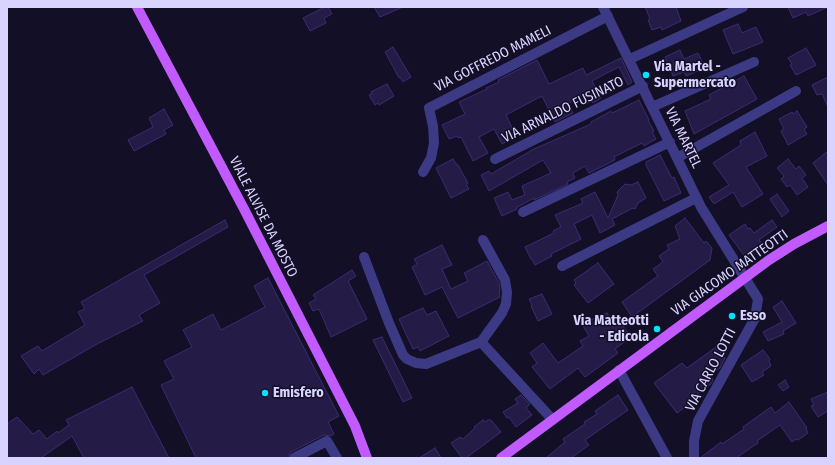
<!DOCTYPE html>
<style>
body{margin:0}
#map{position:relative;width:835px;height:465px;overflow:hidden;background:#130f26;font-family:"Fira Sans Condensed",sans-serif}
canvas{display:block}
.frame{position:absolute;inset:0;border:8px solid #d9d4ff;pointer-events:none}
</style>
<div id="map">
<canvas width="835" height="465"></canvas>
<div class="frame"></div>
</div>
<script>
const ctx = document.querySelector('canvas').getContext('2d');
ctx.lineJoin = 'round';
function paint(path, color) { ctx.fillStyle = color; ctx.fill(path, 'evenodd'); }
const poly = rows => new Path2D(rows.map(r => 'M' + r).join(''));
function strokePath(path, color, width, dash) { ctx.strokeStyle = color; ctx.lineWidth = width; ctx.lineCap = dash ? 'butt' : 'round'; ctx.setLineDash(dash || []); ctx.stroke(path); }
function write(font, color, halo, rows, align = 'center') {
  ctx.font = font + ' "Fira Sans Condensed",sans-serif'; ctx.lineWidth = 3; ctx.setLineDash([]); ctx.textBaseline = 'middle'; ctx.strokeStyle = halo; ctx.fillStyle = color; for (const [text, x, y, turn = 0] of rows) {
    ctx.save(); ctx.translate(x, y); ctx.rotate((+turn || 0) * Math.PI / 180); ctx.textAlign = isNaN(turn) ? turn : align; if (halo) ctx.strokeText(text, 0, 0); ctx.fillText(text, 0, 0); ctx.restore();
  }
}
const building = poly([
 [325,7,328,7,332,14,324,18,326,23,310,31,303,18,325,7],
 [374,7,403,7,380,17,374,7],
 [645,7,676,7,681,21,662,30,661,27,652,30,648,20,650,19,645,7],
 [788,7,828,7,808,16,806,12,793,18,788,7],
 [738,24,742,33,756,27,763,42,733,54,723,30,738,24],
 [393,47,411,77,403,82,400,77,399,78,385,52,393,47],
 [806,48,816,65,796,75,790,65,792,64,788,58,806,48],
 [680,50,684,59,698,53,705,68,686,76,684,72,673,76,665,57,680,50],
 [621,58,632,82,628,85,619,67,605,74,592,81,601,98,593,103,592,101,586,104,581,95,568,104,573,113,555,122,542,96,506,115,516,136,502,144,494,129,479,137,488,153,473,161,461,137,458,138,457,136,449,139,442,125,465,114,459,102,487,89,486,88,499,82,498,80,537,60,549,84,583,68,586,75,621,58],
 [744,76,757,99,694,134,685,111,711,99,709,95,744,76],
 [828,77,828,107,822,94,817,95,812,85,828,77],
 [387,84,394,96,379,105,378,103,375,105,369,95,372,94,371,92,387,84],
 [639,100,649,120,648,120,654,131,652,132,656,139,644,146,642,143,614,157,615,160,589,173,585,166,573,173,575,178,567,182,568,184,534,200,534,198,516,208,517,209,502,216,494,198,508,192,512,200,525,195,522,186,551,173,543,160,489,191,481,175,489,171,491,174,534,149,591,124,591,122,611,111,612,113,639,100],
 [164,109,173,125,164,130,166,134,134,151,128,140,153,127,149,118,164,109],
 [797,111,807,127,804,129,807,134,788,145,781,131,784,129,779,119,792,112,793,114,797,111],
 [755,132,767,156,746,167,763,194,742,207,733,192,714,204,709,197,729,185,713,163,741,145,740,141,755,132],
 [828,151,828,185,813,163,828,151],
 [660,155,672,178,674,177,681,193,664,201,646,165,646,162,660,155],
 [453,159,457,165,458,165,468,183,466,184,469,189,451,198,436,168,453,159],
 [788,159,796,169,799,166,806,175,802,178,808,187,797,195,790,185,787,187,781,179,784,176,777,168,788,159],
 [638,182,646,198,638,203,635,209,633,208,612,219,615,225,600,233,592,215,574,224,581,239,551,254,552,256,535,265,532,259,531,259,525,247,554,233,553,231,561,227,555,215,583,203,581,199,595,192,608,218,618,195,617,192,625,184,631,185,638,182],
 [777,194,789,211,782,217,770,199,777,194],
 [685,218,704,243,706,241,712,248,710,260,632,317,622,302,658,276,653,269,663,262,659,256,669,249,667,245,680,239,675,226,685,218],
 [225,220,228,227,144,275,160,303,139,315,143,321,97,344,43,375,39,369,34,374,21,356,38,346,42,351,85,325,78,312,85,309,81,302,225,220],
 [772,220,777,227,759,240,764,245,746,258,729,235,745,224,748,229,750,228,754,233,772,220],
 [442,245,452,265,442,269,451,289,468,281,464,273,487,261,499,283,500,292,499,293,500,297,458,318,442,287,425,295,412,267,417,264,414,259,442,245],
 [598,263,614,284,588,303,574,285,576,283,574,280,598,263],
 [352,270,356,276,348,281,367,319,331,337,319,309,313,311,309,303,316,299,313,295,352,270],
 [268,278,339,416,328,422,334,434,331,436,324,435,291,452,287,458,196,458,161,385,174,379,164,361,192,347,183,330,213,314,221,330,265,307,254,286,268,278],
 [542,294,552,314,538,321,531,306,532,305,529,299,542,294],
 [782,301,796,323,783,331,784,334,768,341,763,332,782,322,773,307,782,301],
 [423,308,427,315,436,311,449,336,420,351,418,347,413,349,399,319,423,308],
 [607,313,615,326,620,322,631,337,615,349,618,353,585,377,578,368,550,389,532,367,537,363,530,353,543,343,558,363,583,346,580,341,589,336,582,324,607,313],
 [382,337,412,398,403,402,373,340,382,337],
 [716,347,725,358,720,368,710,375,713,380,711,384,696,395,698,398,677,413,654,383,682,363,687,368,716,347],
 [763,350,770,359,769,361,771,366,762,372,764,375,752,382,741,365,763,350],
 [785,380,789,387,783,391,778,385,785,380],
 [132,387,169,458,84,458,72,436,41,458,7,458,7,424,17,417,33,434,39,430,47,439,57,431,58,433,69,425,66,420,132,387],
 [828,392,828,411,818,417,811,406,814,405,811,399,828,392],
 [521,395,530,404,526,408,532,415,516,427,509,417,507,418,503,412,518,403,515,399,521,395],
 [618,395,628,410,585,440,589,445,571,458,546,458,565,442,563,439,585,424,584,422,597,414,595,411,618,395],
 [789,402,807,428,806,429,808,433,798,440,796,439,792,442,780,425,757,441,758,443,736,458,700,458,721,442,722,444,744,429,743,427,771,407,775,413,789,402],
 [483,420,485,422,488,420,491,420,501,432,466,458,462,458,451,443,460,437,463,439,475,428,474,427,483,420],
 [435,448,441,458,419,458,435,448]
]);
paint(building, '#241b47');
strokePath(building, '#3b2d73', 1);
strokePath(poly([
 [603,7,701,207,758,299,755,318,698,421,694,441,694,458],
 [630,59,743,7],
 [652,107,754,62],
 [677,158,796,91],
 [495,159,643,86],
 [423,172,431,158,434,143,433,126,429,108,608,16],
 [523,212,670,142],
 [483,240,505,280,507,292,506,304,502,313,481,342,552,419],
 [364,257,389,323,403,355,407,359,416,363,426,364,481,342],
 [562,266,696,198],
 [619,370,667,458],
 [294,458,327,441,337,458]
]), '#3d3a85', 10);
strokePath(poly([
 [137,7,244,209,355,426,367,458],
 [501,458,769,260,794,244,828,226]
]), '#c25bff', 10);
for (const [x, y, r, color] of [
 [646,75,4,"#00e5ff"],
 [732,316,4,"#00e5ff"],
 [657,329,4,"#00e5ff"],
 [265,393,4,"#00e5ff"]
]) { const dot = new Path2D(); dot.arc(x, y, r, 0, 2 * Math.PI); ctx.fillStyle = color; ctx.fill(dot); strokePath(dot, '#130f26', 1.5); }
write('14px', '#d9d4ff', '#130f26', [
 ["VIA GOFFREDO MAMELI",493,59,-27],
 ["VIA ARNALDO FUSINATO",563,110,-26],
 ["VIA MARTEL",683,138,64],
 ["VIALE ALVISE DA MOSTO",263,217,63],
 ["VIA GIACOMO MATTEOTTI",730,273,-35],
 ["VIA CARLO LOTTI",711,370,-62]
]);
write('bold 14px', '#d9d4ff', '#130f26', [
 ["Via Martel -",654,67],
 ["Supermercato",654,83],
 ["Esso",740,316],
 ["Via Matteotti",649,321,"right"],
 ["- Edicola",649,337,"right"],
 ["Emisfero",273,393]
], 'left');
</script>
